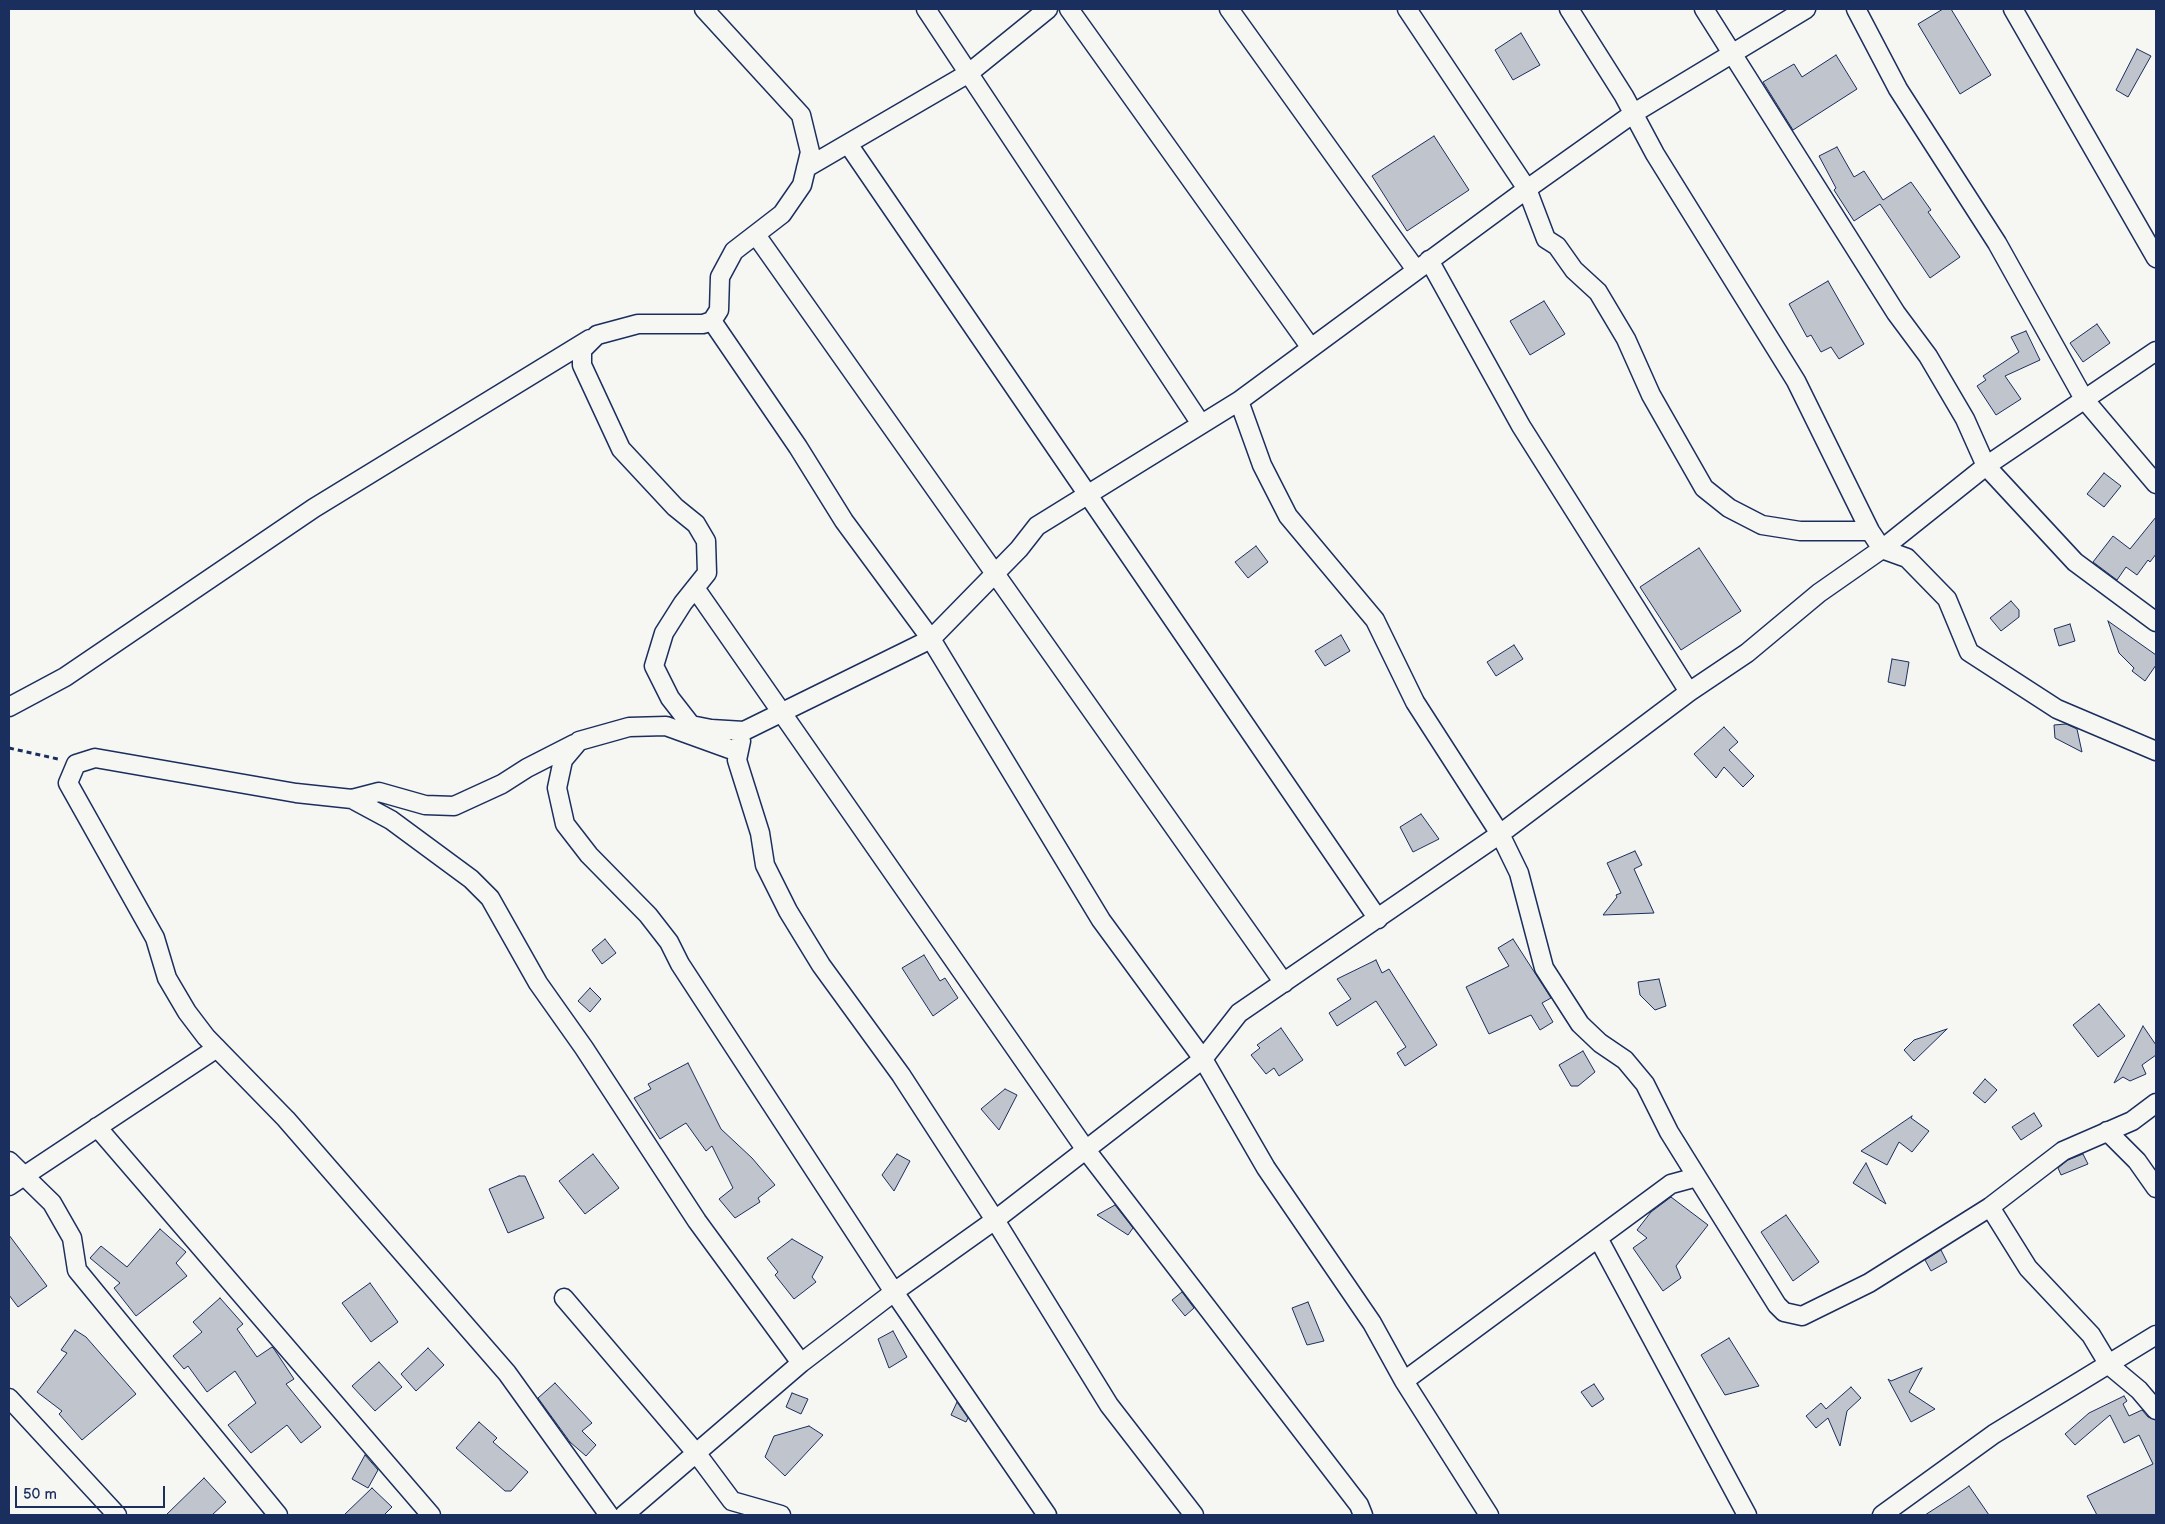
<!DOCTYPE html>
<style>
body{margin:0}
#map{position:relative;width:2165px;height:1524px;overflow:hidden;background:#f6f6f2;font-family:"Balsamiq Sans",sans-serif}
canvas{display:block}
.frame{position:absolute;inset:0;border:10px solid #1b2f5e;pointer-events:none}
.scale{position:absolute;left:15px;top:1486px;width:150px;height:22px;box-sizing:border-box;border:2px solid #1b2f5e;border-top:0;padding-left:6px;font-size:15px;line-height:18px;white-space:nowrap;color:#1b2f5e;-webkit-text-stroke:4px #f6f6f2;paint-order:stroke}
</style>
<div id="map">
<canvas width="2165" height="1524"></canvas>
<div class="frame"></div>
<div class="scale">50 m</div>
</div>
<script>
const ctx = document.querySelector('canvas').getContext('2d');
ctx.lineJoin = 'round';
function paint(path, color) { ctx.fillStyle = color; ctx.fill(path, 'evenodd'); }
const poly = rows => new Path2D(rows.map(r => 'M' + r).join(''));
function strokePath(path, color, width, dash) { ctx.strokeStyle = color; ctx.lineWidth = width; ctx.lineCap = dash ? 'butt' : 'round'; ctx.setLineDash(dash || []); ctx.stroke(path); }
const building = poly([
 [1943,9,1951,9,1991,75,1960,94,1918,24,1943,9],
 [1521,33,1540,65,1513,80,1495,50,1521,33],
 [2137,49,2151,56,2128,97,2116,90,2137,49],
 [1836,55,1857,89,1793,130,1763,82,1794,64,1802,77,1836,55],
 [1434,136,1469,190,1407,231,1372,176,1434,136],
 [1837,147,1854,177,1864,171,1883,200,1911,182,1931,210,1928,212,1960,257,1930,278,1880,204,1854,221,1834,190,1836,188,1819,156,1837,147],
 [1828,281,1864,344,1839,359,1831,347,1821,352,1811,335,1807,337,1789,304,1828,281],
 [1544,301,1565,334,1530,355,1510,321,1544,301],
 [2097,324,2110,343,2083,362,2070,343,2097,324],
 [2026,331,2040,360,2005,376,2021,399,1996,415,1977,386,1986,380,1983,376,2019,352,2011,337,2026,331],
 [2104,473,2121,486,2104,507,2087,494,2104,473],
 [2156,517,2156,554,2150,562,2148,560,2137,575,2126,567,2117,580,2093,562,2113,536,2130,549,2156,517],
 [1256,546,1268,562,1248,578,1235,562,1256,546],
 [1699,548,1741,611,1681,650,1640,587,1699,548],
 [2011,601,2019,610,2019,617,2001,631,1990,618,2011,601],
 [2108,621,2156,655,2156,665,2145,681,2132,671,2134,668,2119,653,2108,621],
 [2070,624,2075,641,2059,646,2054,629,2070,624],
 [1341,635,1350,651,1325,666,1315,651,1341,635],
 [1514,645,1523,659,1496,676,1487,662,1514,645],
 [1892,659,1909,662,1905,686,1888,682,1892,659],
 [2066,724,2077,729,2082,752,2055,738,2054,725,2066,724],
 [1724,727,1738,742,1729,750,1754,776,1743,787,1724,767,1716,778,1694,754,1724,727],
 [1421,814,1439,839,1413,852,1400,827,1421,814],
 [1635,851,1642,865,1634,869,1654,913,1603,915,1617,897,1616,895,1621,893,1607,863,1635,851],
 [605,939,616,953,602,964,592,950,605,939],
 [1513,939,1551,998,1542,1003,1553,1022,1540,1030,1531,1015,1489,1034,1466,987,1509,966,1498,948,1513,939],
 [924,955,940,981,945,978,958,998,933,1016,902,968,924,955],
 [1376,960,1382,973,1389,969,1437,1045,1405,1066,1397,1053,1406,1047,1376,1001,1337,1026,1329,1013,1351,999,1337,979,1376,960],
 [1659,979,1666,1006,1655,1010,1640,995,1638,982,1659,979],
 [590,988,601,999,590,1012,578,1001,590,988],
 [2099,1004,2125,1036,2098,1057,2073,1025,2099,1004],
 [2143,1026,2156,1045,2156,1055,2142,1065,2146,1074,2130,1081,2123,1077,2114,1083,2143,1026],
 [1281,1028,1303,1060,1279,1076,1274,1068,1266,1074,1251,1055,1260,1048,1257,1045,1281,1028],
 [1947,1029,1914,1061,1904,1050,1914,1040,1947,1029],
 [1583,1051,1595,1072,1578,1086,1571,1086,1559,1065,1583,1051],
 [688,1063,721,1129,752,1158,775,1185,758,1198,760,1202,735,1218,719,1199,733,1188,712,1146,706,1151,686,1123,660,1139,634,1098,651,1089,648,1084,688,1063],
 [1985,1079,1997,1090,1985,1103,1973,1093,1985,1079],
 [1005,1089,1017,1095,999,1130,981,1109,1005,1089],
 [2034,1113,2042,1126,2021,1140,2012,1127,2034,1113],
 [1912,1116,1911,1118,1929,1131,1912,1152,1899,1142,1887,1165,1861,1151,1912,1116],
 [593,1154,619,1188,585,1214,559,1181,593,1154],
 [897,1154,910,1161,894,1191,882,1175,897,1154],
 [2083,1154,2088,1164,2061,1175,2058,1168,2068,1160,2083,1154],
 [1866,1163,1886,1204,1853,1183,1866,1163],
 [519,1176,525,1176,544,1218,508,1233,489,1189,519,1176],
 [1671,1197,1708,1225,1676,1266,1681,1278,1663,1291,1633,1248,1647,1238,1637,1230,1651,1212,1671,1197],
 [1115,1205,1133,1228,1128,1235,1097,1215,1115,1205],
 [1786,1215,1819,1262,1793,1281,1761,1232,1786,1215],
 [160,1229,186,1252,176,1263,187,1276,136,1316,114,1288,120,1283,90,1258,101,1246,127,1267,160,1229],
 [9,1235,47,1286,18,1307,9,1295,9,1235],
 [792,1239,823,1257,812,1277,816,1282,794,1299,775,1275,778,1272,767,1258,792,1239],
 [1941,1250,1947,1262,1931,1271,1925,1260,1941,1250],
 [370,1283,398,1322,371,1342,342,1303,370,1283],
 [1182,1292,1194,1308,1185,1316,1172,1300,1182,1292],
 [220,1298,243,1324,237,1329,257,1357,272,1347,274,1349,294,1379,286,1384,321,1427,301,1443,287,1425,251,1453,228,1425,256,1403,235,1371,207,1392,188,1366,184,1369,173,1356,202,1332,193,1322,220,1298],
 [1308,1302,1324,1341,1307,1345,1292,1308,1308,1302],
 [75,1330,86,1337,136,1394,82,1440,59,1414,62,1411,37,1392,67,1353,61,1350,75,1330],
 [893,1331,907,1357,889,1368,878,1339,893,1331],
 [1729,1338,1759,1386,1725,1395,1701,1355,1729,1338],
 [428,1348,444,1365,416,1391,401,1374,428,1348],
 [379,1362,402,1387,375,1411,352,1386,379,1362],
 [1922,1368,1909,1392,1935,1409,1911,1422,1888,1379,1891,1381,1922,1368],
 [555,1383,592,1423,582,1431,596,1445,586,1456,570,1442,538,1398,555,1383],
 [1594,1384,1604,1399,1592,1407,1581,1392,1594,1384],
 [1851,1387,1861,1398,1847,1411,1840,1446,1828,1418,1816,1428,1806,1416,1821,1403,1826,1409,1851,1387],
 [792,1393,808,1399,801,1414,786,1407,792,1393],
 [2124,1396,2127,1401,2123,1404,2129,1416,2142,1410,2148,1417,2156,1420,2156,1515,2097,1515,2087,1496,2153,1464,2139,1435,2124,1443,2110,1415,2075,1445,2065,1434,2089,1413,2124,1396],
 [957,1402,968,1418,966,1422,951,1415,957,1402],
 [479,1422,497,1438,493,1442,528,1472,511,1491,505,1491,456,1448,479,1422],
 [809,1426,823,1435,785,1476,765,1457,774,1436,809,1426],
 [365,1455,378,1470,368,1488,352,1479,365,1455],
 [204,1478,226,1502,212,1515,166,1515,204,1478],
 [1969,1486,1989,1515,1925,1515,1953,1497,1969,1486],
 [372,1488,392,1507,384,1515,344,1515,372,1488]
]);
paint(building, '#c0c4cd');
strokePath(building, '#1b2f5e', 1);
const street = poly([
 [704,9,801,115,810,152,802,185,782,214,734,251,720,277,719,310,712,321],
 [926,9,1201,424],
 [1069,9,1311,348],
 [1229,9,1416,270],
 [1407,9,1527,189,1634,113,1806,9],
 [1569,9,1624,96,1655,154,1796,381,1870,531,1882,549,1907,558,1947,599,1969,652,2057,709,2156,751],
 [1704,9,1896,313,1928,356,1965,419,1986,466,2075,562,2156,622],
 [1856,9,1898,89,1997,243,2084,399,2156,484],
 [2013,9,2156,258],
 [848,144,1378,919],
 [806,168,969,73,1048,9],
 [756,235,1284,983],
 [1429,260,1521,426,1689,692],
 [1239,401,1262,465,1288,516,1375,620,1415,702,1500,834,1519,873,1544,968,1580,1024,1600,1043,1625,1060,1645,1084,1669,1132,1697,1177,1671,1184,1404,1381],
 [695,588,1086,1150,1359,1505,1363,1515],
 [9,707,65,677,314,508,590,339],
 [741,741,737,760,760,833,765,865,788,911,821,965,901,1075,995,1220,1109,1405,1194,1515],
 [738,752,666,726,629,727,579,741,563,760,557,788,565,824,589,855,648,915,669,942,680,964,894,1292,1047,1515],
 [352,799,379,792,425,805,454,806,502,784,527,768,574,744],
 [97,1127,431,1515],
 [2107,1131,2137,1161,2156,1188],
 [9,1161,52,1203,72,1238,77,1270,278,1515],
 [1697,1177,1777,1305,1784,1312,1802,1316,1869,1283,1990,1207,2063,1151,2132,1121,2156,1103],
 [9,1186,217,1048],
 [1990,1207,2028,1268,2091,1335,2109,1365,2139,1390,2156,1410],
 [1598,1238,1747,1515],
 [564,1298,697,1454,732,1501,781,1515],
 [9,1398,117,1515],
 [609,1515,507,1373,286,1119,206,1037,187,1012,167,978,155,938,68,783,76,764,95,758,296,793,352,799,391,820,471,879,490,898,538,983,584,1048,697,1221,801,1363],
 [624,1515,801,1363,894,1292,995,1220,1203,1059,1239,1013,1500,834,1689,692,1747,653,1819,593,1882,549,1986,466,2156,351],
 [1489,1515,1404,1381,1372,1323,1266,1168,1203,1059,1101,920,931,639,744,731,711,729,691,725,670,698,654,666,664,633,683,603,707,573,706,541,696,524,675,507,621,449,582,365,582,350,597,335,638,324,703,324,712,321,798,447,844,521,931,639,1019,549,1037,526,1239,401,1527,189,1546,239,1557,246,1574,270,1598,292,1626,339,1651,395,1704,488,1729,508,1762,525,1800,531,1870,531],
 [1882,1515,1994,1434,2156,1335]
]);
strokePath(street, '#1b2f5e', 21);
strokePath(poly([
 [9,748,58,759]
]), '#1b2f5e', 3, [5, 4]);
strokePath(street, '#f6f6f2', 18);
</script>
